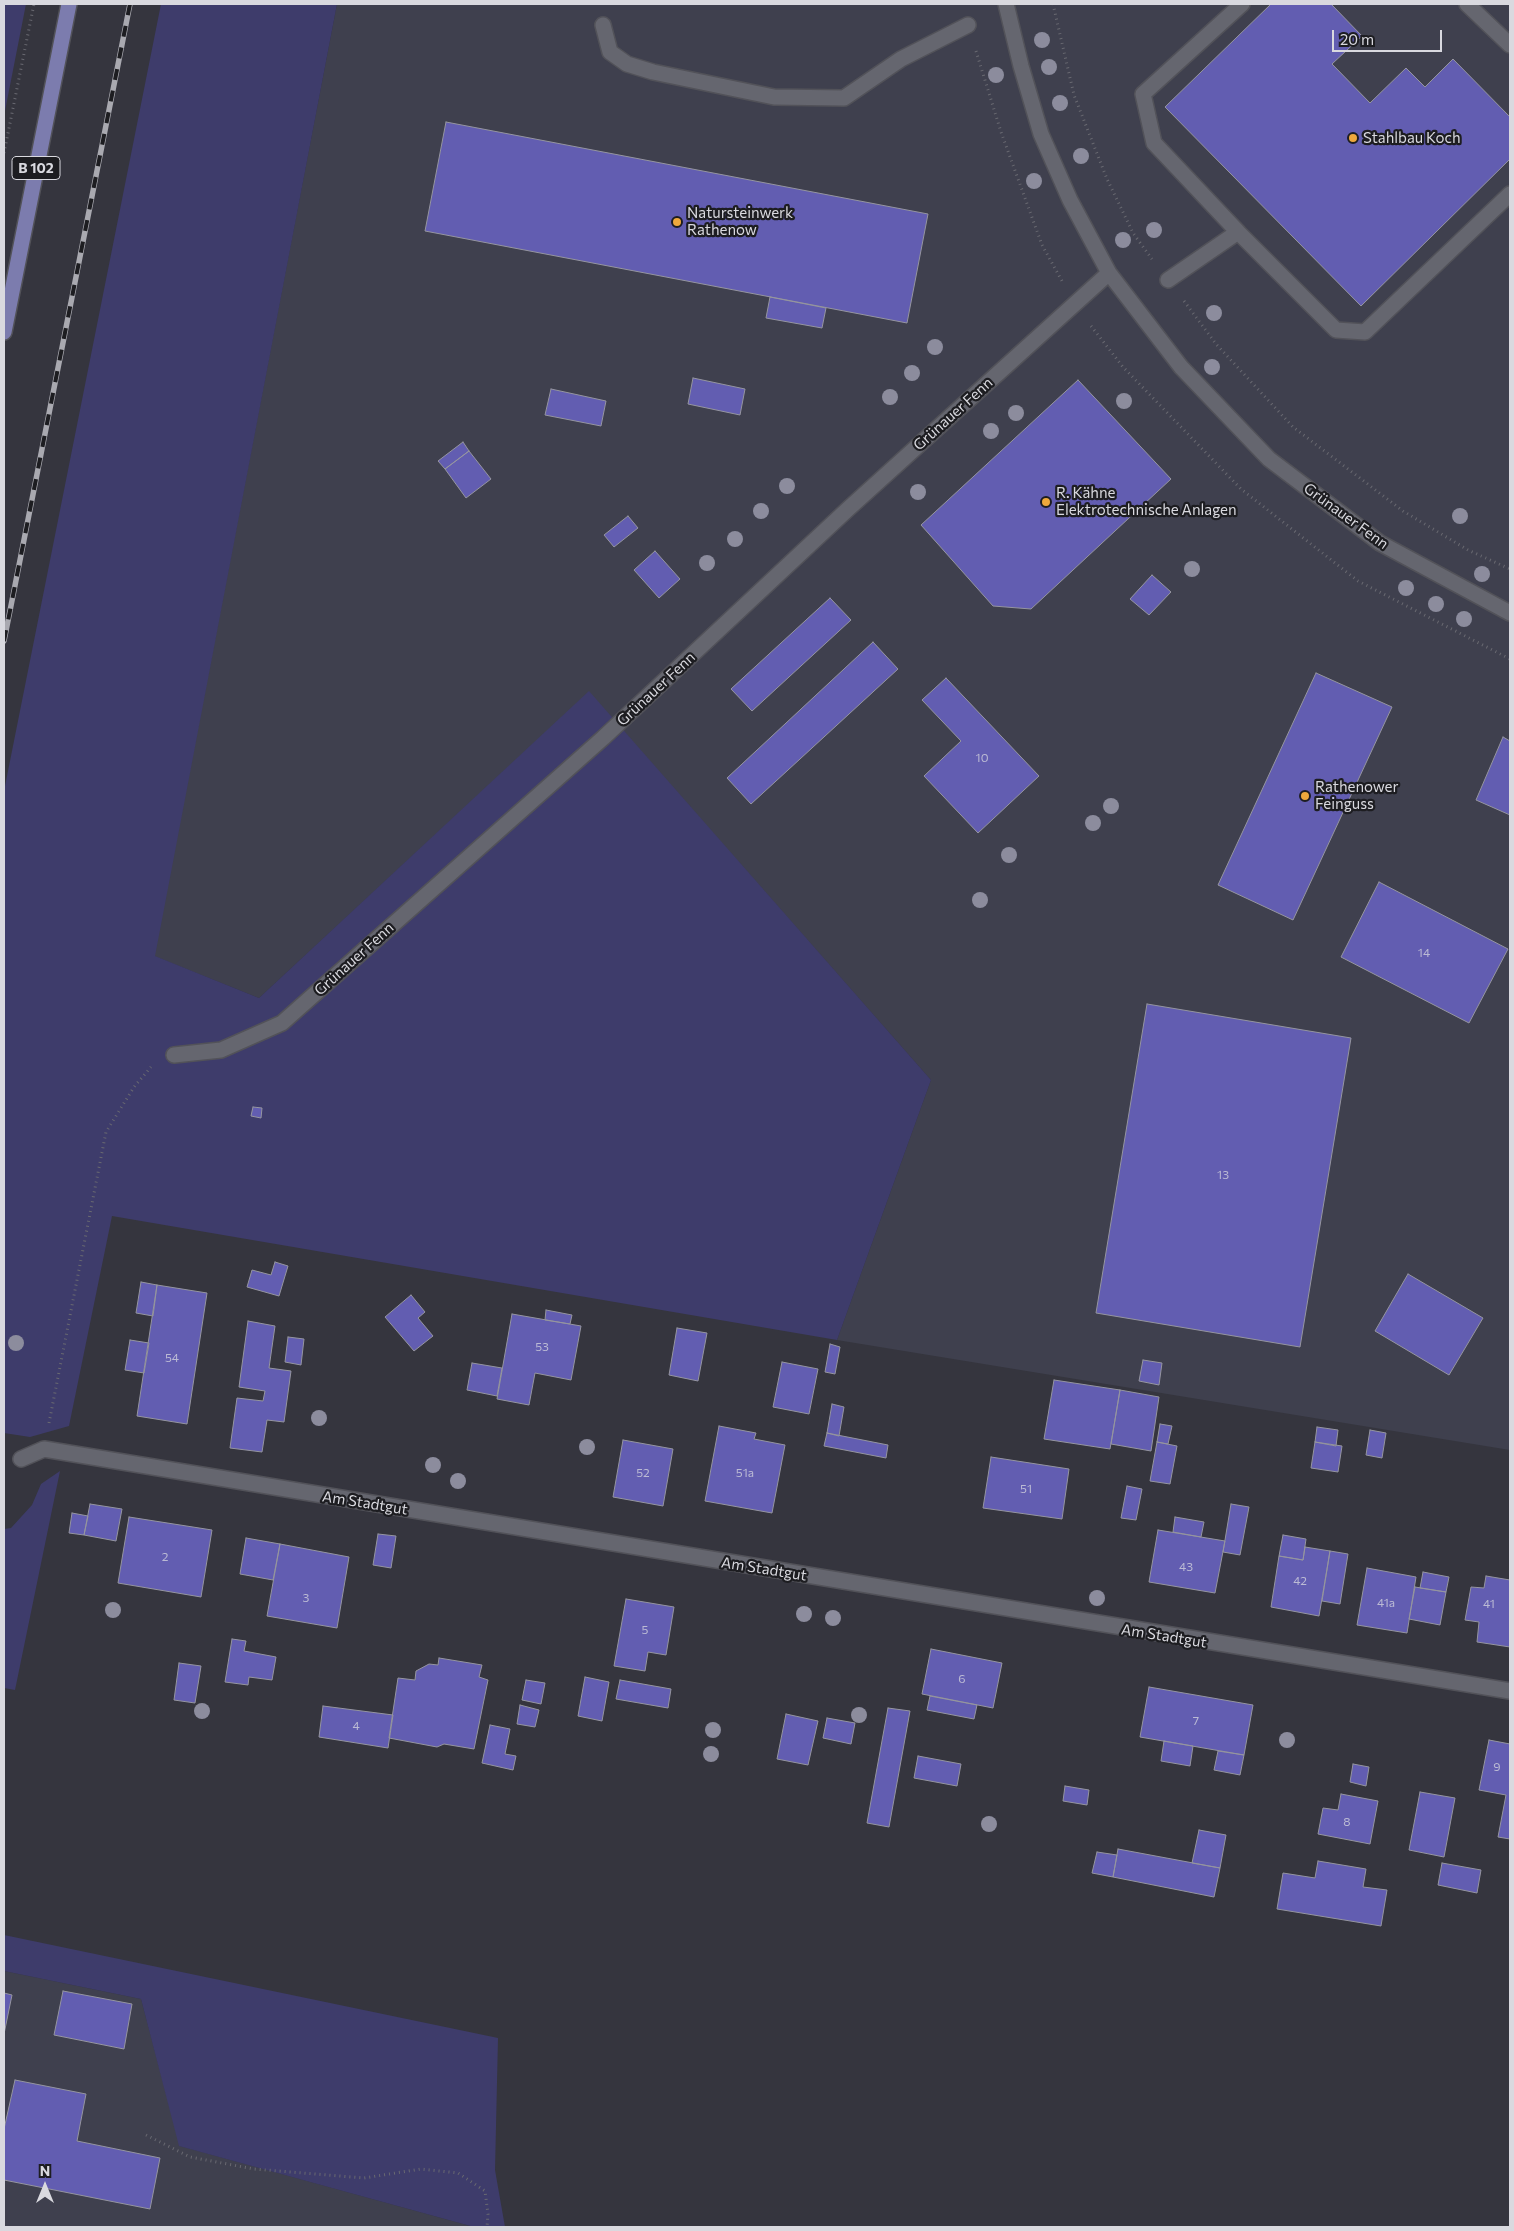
<!DOCTYPE html>
<meta charset="utf-8">
<style>
body{margin:0}
#map{position:relative;width:1514px;height:2231px;overflow:hidden;background:#35353e;font-family:Commissioner,sans-serif}
canvas{display:block}
.frame{position:absolute;inset:0;border:5px solid #d9d9df;pointer-events:none}
.north{position:absolute;left:20px;top:2161px;width:50px;height:50px;-webkit-text-stroke:4px #1d1d21;paint-order:stroke;rotate:0deg;font-size:14px;font-weight:700;line-height:20px;text-align:center;color:#d9d9df}
.north::after{content:'';display:block;margin:auto;width:18px;height:22px;background:#d9d9df;clip-path:polygon(50% 0,100% 100%,50% 72%,0 100%)}
.scale{position:absolute;left:1332px;top:30px;width:110px;height:22px;box-sizing:border-box;border:2px solid #d9d9df;border-top:0;padding-left:6px;font-size:15px;line-height:18px;white-space:nowrap;color:#d9d9df;-webkit-text-stroke:4px #1d1d21;paint-order:stroke}
</style>
<div id="map">
<canvas width="1514" height="2231"></canvas>
<div class="frame"></div>
<div class="north">N</div>
<div class="scale">20 m</div>
</div>
<script>
const ctx = document.querySelector('canvas').getContext('2d');
ctx.lineJoin = 'round';
function paint(path, color) { ctx.fillStyle = color; ctx.fill(path, 'evenodd'); }
const poly = rows => new Path2D(rows.map(r => 'M' + r).join(''));
function strokePath(path, color, width, dash) { ctx.strokeStyle = color; ctx.lineWidth = width; ctx.lineCap = dash ? 'butt' : 'round'; ctx.setLineDash(dash || []); ctx.stroke(path); }
function write(font, color, halo, rows, align = 'center') {
  ctx.font = font + ' Commissioner,sans-serif'; ctx.lineWidth = 4.5; ctx.setLineDash([]); ctx.textBaseline = 'middle'; ctx.strokeStyle = halo; ctx.fillStyle = color; for (const [text, x, y, turn = 0] of rows) {
    ctx.save(); ctx.translate(x, y); ctx.rotate((+turn || 0) * Math.PI / 180); ctx.textAlign = isNaN(turn) ? turn : align; if (halo) ctx.strokeText(text, 0, 0); ctx.fillText(text, 0, 0); ctx.restore();
  }
}
paint(poly([
 [337,4,1510,4,1510,1450,837,1340,931,1080,589,692,259,998,154,956],
 [4,1971,141,1999,180,2146,474,2227,4,2227]
]), '#3f404e');
paint(poly([
 [4,4,26,4,4,116],
 [161,4,337,4,155,956,259,998,589,691,931,1080,837,1340,112,1216,69,1426,30,1437,4,1433,4,791],
 [60,1471,15,1690,4,1688,4,1529,11,1528,32,1505,41,1484],
 [4,1935,498,2038,495,2170,505,2227,474,2227,179,2146,141,1999,4,1971]
]), '#3e3c6b');
const building = poly([
 [1271,4,1331,4,1362,36,1332,64,1370,103,1406,68,1425,87,1453,59,1510,117,1510,159,1361,306,1165,107,1271,4],
 [446,122,928,214,907,323,425,231,446,122],
 [770,297,826,308,822,328,766,318,770,297],
 [693,378,745,389,740,415,688,404,693,378],
 [1078,380,1171,479,1031,609,993,606,921,525,1078,380],
 [551,389,606,401,601,426,545,415,551,389],
 [463,442,469,451,445,469,438,461,463,442],
 [469,451,491,479,466,498,445,469,469,451],
 [628,516,638,528,614,547,604,535,628,516],
 [655,551,680,579,659,598,634,570,655,551],
 [1152,575,1171,592,1149,615,1130,599,1152,575],
 [830,598,851,620,752,711,731,689,830,598],
 [873,642,898,669,751,804,727,778,873,642],
 [1316,673,1392,707,1293,920,1218,885,1316,673],
 [946,678,1039,776,978,833,924,776,961,741,922,700,946,678],
 [1503,737,1510,741,1510,815,1476,800,1503,737],
 [1379,882,1508,949,1469,1023,1341,957,1379,882],
 [1147,1004,1351,1038,1300,1347,1096,1313,1147,1004],
 [253,1107,262,1108,261,1118,251,1116,253,1107],
 [275,1262,288,1266,279,1296,247,1287,252,1270,271,1275,275,1262],
 [1408,1274,1483,1318,1449,1375,1375,1331,1408,1274],
 [141,1282,157,1285,153,1316,136,1313,141,1282],
 [157,1285,207,1293,187,1424,137,1416,157,1285],
 [411,1295,425,1312,418,1318,433,1336,414,1351,385,1317,411,1295],
 [546,1310,572,1315,570,1324,545,1320,546,1310],
 [512,1314,581,1326,571,1380,535,1373,529,1405,497,1399,512,1314],
 [248,1321,275,1326,269,1368,291,1371,284,1422,267,1420,262,1452,230,1448,237,1398,263,1401,265,1391,239,1387,248,1321],
 [677,1328,707,1333,698,1381,669,1375,677,1328],
 [288,1337,304,1339,301,1365,285,1362,288,1337],
 [130,1340,149,1343,144,1373,125,1370,130,1340],
 [830,1344,840,1347,835,1374,825,1372,830,1344],
 [1143,1360,1162,1363,1159,1385,1139,1381,1143,1360],
 [782,1362,818,1369,809,1414,773,1407,782,1362],
 [472,1363,502,1368,497,1396,467,1390,472,1363],
 [1054,1380,1120,1390,1110,1449,1044,1439,1054,1380],
 [1120,1390,1159,1397,1151,1451,1111,1444,1120,1390],
 [832,1404,844,1407,839,1436,827,1433,832,1404],
 [1160,1424,1172,1426,1168,1444,1157,1442,1160,1424],
 [719,1426,756,1433,754,1439,785,1445,772,1513,705,1501,719,1426],
 [1317,1427,1338,1430,1336,1446,1315,1442,1317,1427],
 [1370,1430,1386,1433,1382,1458,1366,1455,1370,1430],
 [827,1433,888,1445,886,1458,824,1446,827,1433],
 [623,1440,673,1449,663,1506,613,1497,623,1440],
 [1157,1442,1177,1446,1170,1484,1150,1481,1157,1442],
 [1315,1442,1342,1446,1338,1472,1311,1468,1315,1442],
 [991,1457,1069,1469,1062,1519,983,1508,991,1457],
 [1127,1486,1142,1489,1136,1520,1121,1518,1127,1486],
 [90,1504,122,1509,116,1541,84,1535,90,1504],
 [1231,1504,1249,1507,1240,1555,1223,1552,1231,1504],
 [72,1513,88,1516,84,1535,69,1533,72,1513],
 [129,1517,212,1530,201,1597,118,1583,129,1517],
 [1175,1517,1204,1522,1201,1537,1173,1532,1175,1517],
 [1158,1530,1225,1541,1215,1593,1149,1582,1158,1530],
 [378,1534,396,1536,391,1568,373,1565,378,1534],
 [1283,1535,1306,1539,1303,1560,1279,1556,1283,1535],
 [246,1538,280,1544,273,1580,240,1574,246,1538],
 [280,1544,349,1557,337,1628,267,1616,280,1544],
 [1305,1547,1330,1551,1319,1616,1271,1607,1279,1556,1303,1560,1305,1547],
 [1330,1551,1348,1554,1340,1604,1322,1601,1330,1551],
 [1367,1568,1416,1577,1407,1633,1357,1625,1367,1568],
 [1423,1572,1449,1577,1446,1592,1420,1588,1423,1572],
 [1486,1576,1510,1580,1510,1647,1477,1642,1479,1622,1465,1620,1471,1587,1484,1588,1486,1576],
 [1415,1587,1446,1592,1440,1625,1409,1619,1415,1587],
 [626,1599,674,1607,666,1655,648,1652,645,1671,614,1666,626,1599],
 [232,1639,246,1641,244,1651,276,1657,272,1680,249,1677,248,1685,225,1682,232,1639],
 [931,1649,1002,1663,993,1708,922,1694,931,1649],
 [439,1658,482,1665,479,1677,488,1680,474,1749,444,1744,437,1747,389,1738,398,1678,415,1680,416,1671,429,1664,438,1665,439,1658],
 [179,1663,201,1666,195,1703,174,1700,179,1663],
 [585,1677,609,1682,602,1721,578,1716,585,1677],
 [526,1680,545,1683,541,1704,522,1700,526,1680],
 [620,1680,671,1689,668,1708,616,1699,620,1680],
 [1149,1687,1253,1705,1244,1755,1140,1737,1149,1687],
 [930,1696,977,1705,974,1719,927,1710,930,1696],
 [520,1705,539,1710,535,1727,517,1724,520,1705],
 [323,1706,393,1715,388,1748,319,1737,323,1706],
 [888,1708,910,1711,889,1827,867,1823,888,1708],
 [786,1714,818,1721,808,1765,777,1759,786,1714],
 [827,1718,855,1723,851,1744,823,1738,827,1718],
 [490,1725,510,1729,505,1754,516,1756,513,1770,482,1763,490,1725],
 [1489,1740,1510,1744,1510,1839,1498,1837,1506,1795,1479,1790,1489,1740],
 [1164,1741,1193,1746,1190,1766,1161,1761,1164,1741],
 [1218,1751,1244,1755,1240,1775,1214,1770,1218,1751],
 [918,1756,961,1764,957,1786,914,1778,918,1756],
 [1353,1764,1369,1767,1366,1786,1350,1782,1353,1764],
 [1065,1786,1089,1790,1087,1805,1063,1801,1065,1786],
 [1420,1792,1455,1798,1444,1857,1409,1850,1420,1792],
 [1341,1794,1378,1801,1370,1844,1318,1834,1323,1808,1338,1810,1341,1794],
 [1199,1830,1226,1835,1220,1868,1192,1863,1199,1830],
 [1118,1849,1220,1868,1214,1897,1113,1877,1118,1849],
 [1097,1852,1117,1855,1113,1877,1092,1873,1097,1852],
 [1318,1861,1366,1869,1363,1887,1387,1890,1381,1926,1277,1909,1283,1873,1315,1878,1318,1861],
 [1442,1863,1481,1870,1477,1893,1438,1885,1442,1863],
 [63,1991,132,2004,124,2049,54,2035,63,1991],
 [4,1993,12,1995,4,2034,4,1993],
 [15,2080,86,2094,77,2141,160,2158,150,2209,4,2180,4,2129,15,2080]
]);
paint(building, '#625db1');
strokePath(building, '#9595a0', 1);
const minor = poly([
 [1006,4,1021,66,1041,134,1070,200,1109,273,1181,367,1269,459,1380,543,1510,613],
 [1467,4,1510,45],
 [603,25,610,52,627,64,653,72,774,97,844,98,901,59,968,25],
 [1238,232,1336,330,1365,332,1510,194],
 [1168,280,1238,232,1154,143,1143,94,1242,4],
 [174,1055,221,1050,282,1023,603,738,848,509,1109,273],
 [21,1459,44,1449,1510,1691]
]);
const major = poly([
 [4,332,69,4]
]);
strokePath(minor, '#525259', 18);
strokePath(major, '#525259', 18);
strokePath(poly([
 [1053,4,1074,95,1107,179,1133,233,1152,259],
 [976,51,1001,132,1042,245,1062,281],
 [4,153,34,4],
 [1184,301,1216,344,1293,427,1403,511,1468,550,1510,569],
 [1091,326,1123,367,1241,489,1358,581,1510,659],
 [49,1423,106,1132,134,1087,151,1067],
 [146,2135,190,2157,254,2169,364,2178,421,2169,458,2173,485,2191,488,2214,487,2227]
]), '#696971', 3, [1, 4]);
strokePath(minor, '#65666f', 15);
strokePath(major, '#7c7cae', 15);
const rail = poly([
 [4,641,130,4]
]);
strokePath(rail, '#a9a9b0', 5.5);
strokePath(rail, '#1d1d21', 4, [11]);
ctx.fillStyle = '#8c8c9d';
for (const [x, y] of [
 [1042,40],
 [1049,67],
 [996,75],
 [1060,103],
 [1081,156],
 [1034,181],
 [1154,230],
 [1123,240],
 [1214,313],
 [935,347],
 [1212,367],
 [912,373],
 [890,397],
 [1124,401],
 [1016,413],
 [991,431],
 [787,486],
 [918,492],
 [761,511],
 [1460,516],
 [735,539],
 [707,563],
 [1192,569],
 [1482,574],
 [1406,588],
 [1436,604],
 [1464,619],
 [1111,806],
 [1093,823],
 [1009,855],
 [980,900],
 [16,1343],
 [319,1418],
 [587,1447],
 [433,1465],
 [458,1481],
 [1097,1598],
 [113,1610],
 [804,1614],
 [833,1618],
 [202,1711],
 [859,1715],
 [713,1730],
 [1287,1740],
 [711,1754],
 [989,1824]
]) { ctx.beginPath(); ctx.arc(x, y, 8, 0, 2 * Math.PI); ctx.fill(); }
for (const [x, y, r, color] of [
 [1353,138,5,"#eea83c"],
 [677,222,5,"#eea83c"],
 [1046,502,5,"#eea83c"],
 [1305,796,5,"#eea83c"]
]) { const dot = new Path2D(); dot.arc(x, y, r, 0, 2 * Math.PI); ctx.fillStyle = color; ctx.fill(dot); strokePath(dot, '#1d1d21', 2); }
write('12px', '#bbbad4', null, [
 ["10",982,758],
 ["14",1424,953],
 ["13",1223,1175],
 ["53",542,1347],
 ["54",172,1358],
 ["52",643,1473],
 ["51a",745,1473],
 ["51",1026,1489],
 ["2",165,1557],
 ["43",1186,1567],
 ["42",1300,1581],
 ["3",306,1598],
 ["41a",1386,1603],
 ["41",1489,1604],
 ["5",645,1630],
 ["6",962,1679],
 ["7",1196,1721],
 ["4",356,1726],
 ["9",1497,1767],
 ["8",1347,1822]
]);
for (const [x, y, w] of [
 [36,168,48]
]) { const box = new Path2D(); box.roundRect(x - w / 2, y - 11.5, w, 23, 4); ctx.fillStyle = '#1d1d21'; ctx.fill(box); strokePath(box, '#d9d9df', 1); }
write('bold 14px', '#d9d9df', null, [
 ["B 102",36,168]
]);
write('15px', '#d9d9df', '#1d1d21', [
 ["Stahlbau Koch",1363,138],
 ["Natursteinwerk",687,213],
 ["Rathenow",687,230],
 ["R. Kähne",1056,493],
 ["Elektrotechnische Anlagen",1056,510],
 ["Rathenower",1315,787],
 ["Feinguss",1315,804]
], 'left');
write('15px', '#d9d9df', '#1d1d21', [
 ["Grünauer Fenn",953,414,-42],
 ["Grünauer Fenn",1346,516,36],
 ["Grünauer Fenn",656,689,-43],
 ["Grünauer Fenn",354,959,-42],
 ["Am Stadtgut",365,1503,9],
 ["Am Stadtgut",764,1569,9],
 ["Am Stadtgut",1164,1636,9]
]);
</script>
